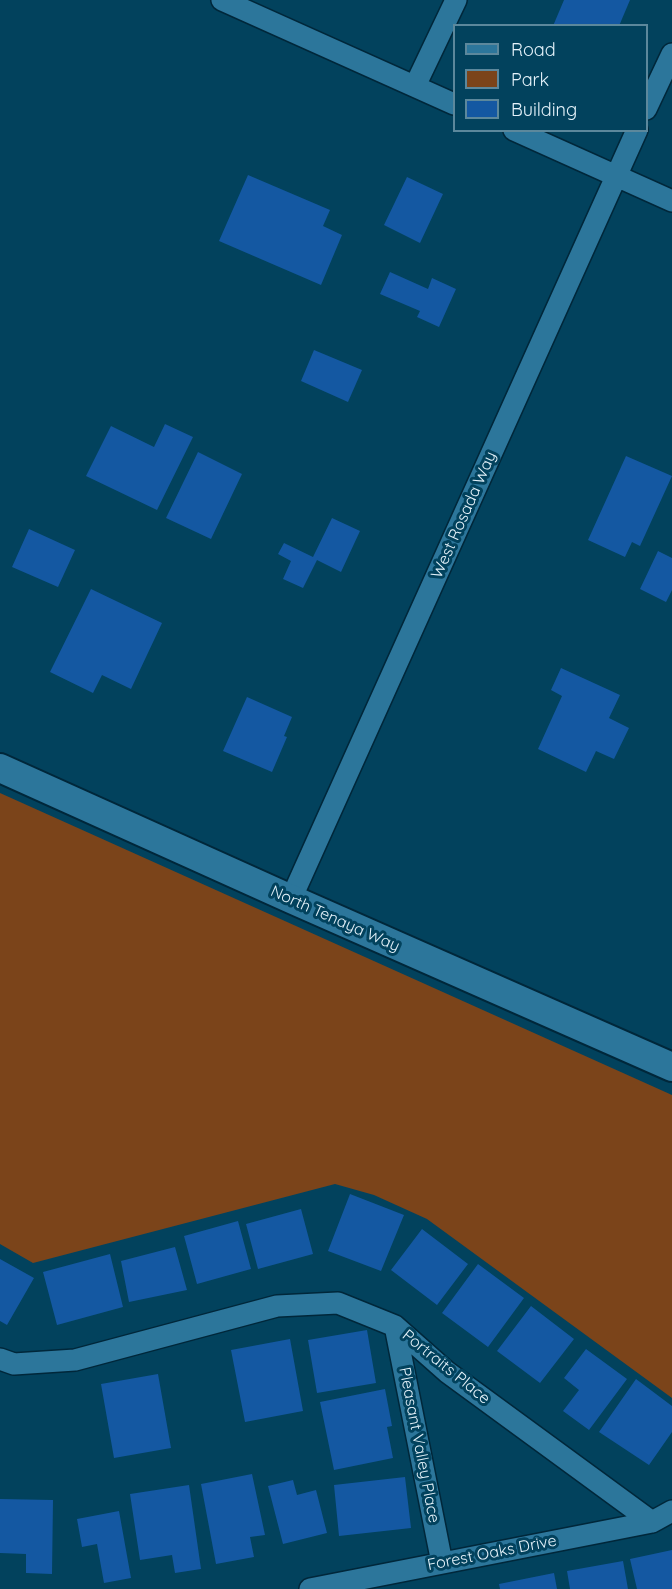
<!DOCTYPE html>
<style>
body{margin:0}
#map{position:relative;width:672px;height:1589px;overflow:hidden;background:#02425d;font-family:Quicksand,sans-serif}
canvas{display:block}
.legend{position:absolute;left:453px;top:24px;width:195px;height:108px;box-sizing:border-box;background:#02425d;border:2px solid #5c889c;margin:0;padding:8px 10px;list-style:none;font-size:18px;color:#e4f2fa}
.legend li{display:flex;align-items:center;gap:12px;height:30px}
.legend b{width:30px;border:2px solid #5c889c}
</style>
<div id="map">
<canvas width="672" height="1589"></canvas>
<ul class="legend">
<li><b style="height:8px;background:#2c769b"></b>Road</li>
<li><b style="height:16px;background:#7b441a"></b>Park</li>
<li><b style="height:16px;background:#1458a2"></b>Building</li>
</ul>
</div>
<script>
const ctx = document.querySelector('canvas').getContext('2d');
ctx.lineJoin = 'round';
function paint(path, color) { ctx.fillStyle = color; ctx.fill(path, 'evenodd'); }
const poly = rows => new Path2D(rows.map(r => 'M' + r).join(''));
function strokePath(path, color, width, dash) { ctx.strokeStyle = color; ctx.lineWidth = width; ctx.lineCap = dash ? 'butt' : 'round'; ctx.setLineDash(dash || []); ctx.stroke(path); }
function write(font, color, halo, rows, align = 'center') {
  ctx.font = font + ' Quicksand,sans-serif'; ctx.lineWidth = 6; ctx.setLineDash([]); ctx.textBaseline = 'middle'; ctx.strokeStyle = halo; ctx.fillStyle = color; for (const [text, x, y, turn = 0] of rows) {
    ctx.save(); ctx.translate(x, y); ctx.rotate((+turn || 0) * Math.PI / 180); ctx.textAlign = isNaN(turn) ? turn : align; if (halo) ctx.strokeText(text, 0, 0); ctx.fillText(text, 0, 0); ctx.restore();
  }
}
paint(poly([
 [0,793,672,1095,672,1398,427,1219,374,1195,335,1184,33,1263,0,1244]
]), '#7b441a');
paint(poly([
 [564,0,630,0,619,26,553,26],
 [248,175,330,210,323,226,342,235,321,285,219,241],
 [407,177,443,194,420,243,384,225],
 [390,272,428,289,432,278,456,289,439,327,417,317,420,311,380,294],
 [314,350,362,370,348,402,301,381],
 [165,424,193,437,157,510,86,476,111,426,154,447],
 [198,452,242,474,211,539,166,518],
 [626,456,672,476,640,546,632,542,625,557,588,540],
 [332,518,360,531,341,572,317,560,303,588,283,579,291,561,278,554,284,543,313,557],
 [29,529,75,550,58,587,12,567],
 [658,551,672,558,672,590,666,602,640,589],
 [91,589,162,623,131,689,102,675,93,693,50,672],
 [561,668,620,695,609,718,629,728,614,759,596,751,586,772,538,749,562,696,551,690],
 [247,697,292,717,284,736,287,737,272,772,223,751],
 [350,1194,404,1215,381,1271,328,1251],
 [301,1209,313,1254,258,1269,246,1224],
 [238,1221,251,1269,197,1284,184,1236],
 [422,1229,468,1264,437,1305,391,1270],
 [175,1247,187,1290,129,1302,121,1261],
 [110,1254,123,1307,57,1325,43,1272],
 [0,1259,34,1278,7,1325,0,1321],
 [478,1264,524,1298,488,1347,442,1313],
 [531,1306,574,1339,540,1383,497,1351],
 [367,1330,376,1383,317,1393,308,1340],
 [290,1339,303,1411,245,1422,231,1350],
 [586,1349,627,1379,589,1430,563,1411,579,1390,564,1378],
 [158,1374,171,1448,114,1458,101,1384],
 [636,1379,672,1406,672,1432,649,1465,599,1432],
 [385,1389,392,1426,387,1427,393,1458,334,1470,320,1402],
 [252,1474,265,1535,250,1537,254,1557,216,1564,201,1484],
 [405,1477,411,1528,339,1536,334,1485],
 [293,1480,297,1495,316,1490,327,1533,283,1544,268,1486],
 [189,1485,201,1569,175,1573,172,1555,140,1560,130,1494],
 [0,1499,53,1500,52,1574,26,1573,26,1554,0,1553],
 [119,1511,131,1578,104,1583,97,1544,82,1547,77,1519],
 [672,1550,672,1589,637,1589,630,1559],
 [623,1561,628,1589,570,1589,567,1571],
 [554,1573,557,1589,500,1589,499,1584]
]), '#1458a2');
const street = poly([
 [222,0,454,104],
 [415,86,456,0],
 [646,109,672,54],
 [514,130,672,201],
 [291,899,637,130],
 [395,1326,442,1563],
 [0,1359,14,1364,75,1360,277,1306,338,1303,395,1326,447,1372,652,1522],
 [310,1589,652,1522,672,1511]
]);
const secondary = poly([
 [0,768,291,899,672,1067]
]);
strokePath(street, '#00273a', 24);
strokePath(secondary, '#00273a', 32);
strokePath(street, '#2c769b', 21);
strokePath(secondary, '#2c769b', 28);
write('16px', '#e4f2fa', '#02425d', [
 ["West Rosada Way",464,515,-66],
 ["North Tenaya Way",335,919,24],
 ["Portraits Place",446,1367,39],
 ["Pleasant Valley Place",419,1445,79],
 ["Forest Oaks Drive",492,1553,-11]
]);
</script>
